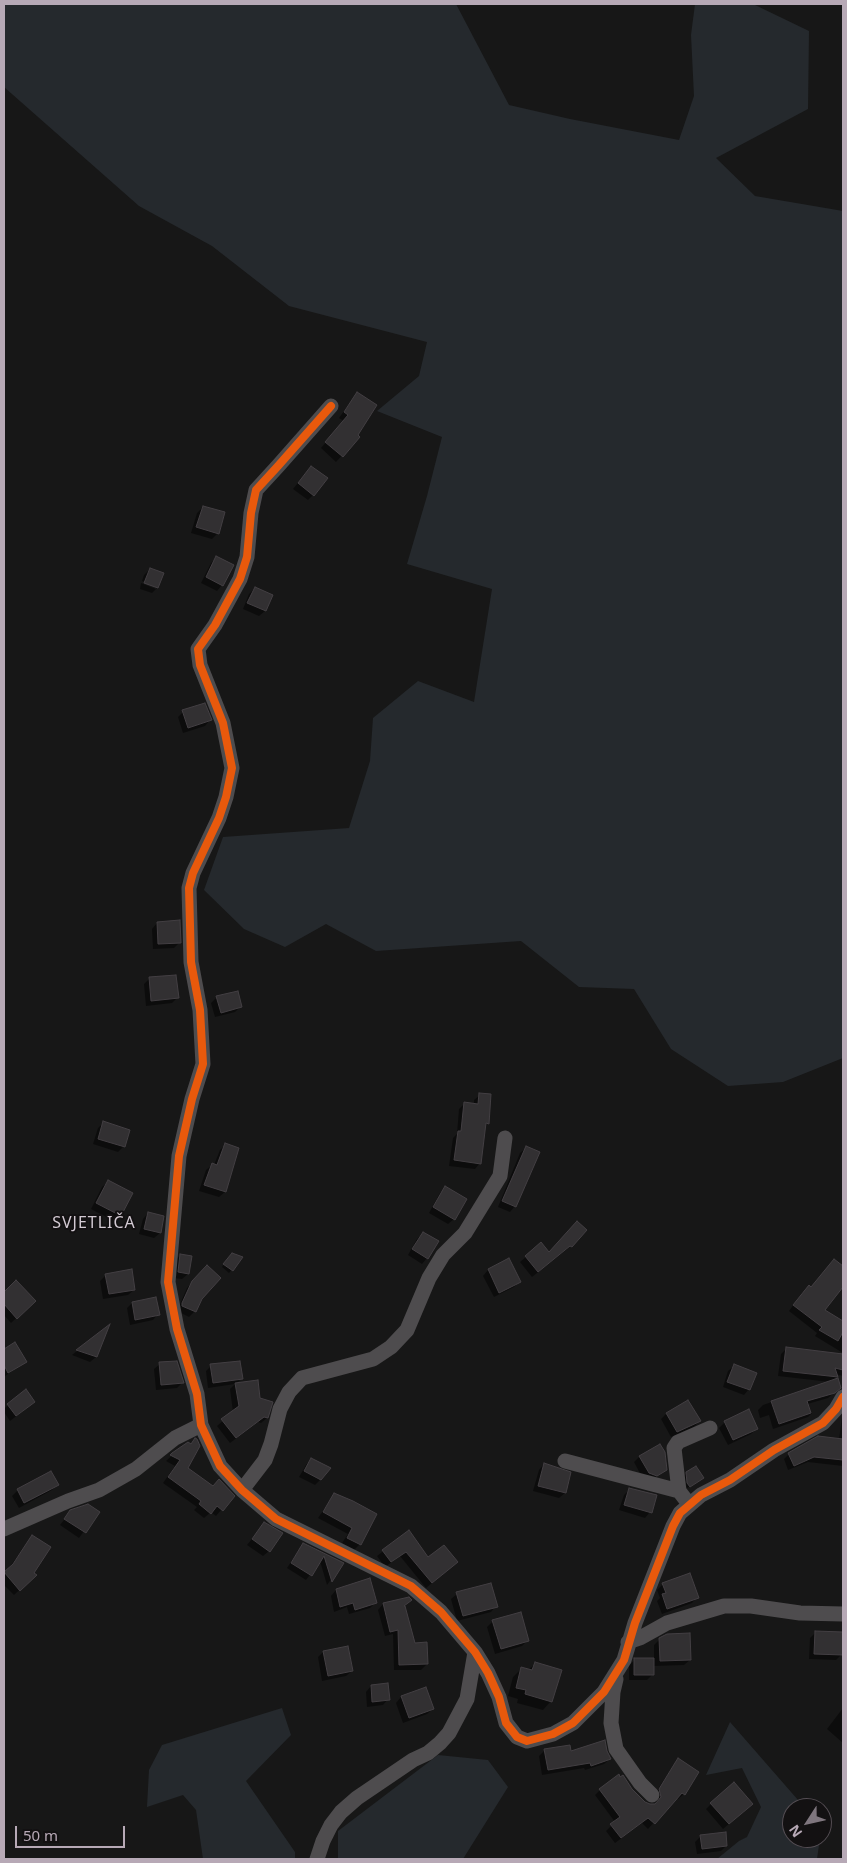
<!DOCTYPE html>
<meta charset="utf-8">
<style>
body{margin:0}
#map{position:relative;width:847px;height:1863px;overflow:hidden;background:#171717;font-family:"Noto Sans",sans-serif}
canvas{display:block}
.frame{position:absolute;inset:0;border:5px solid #b7a9b6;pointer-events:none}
.north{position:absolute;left:782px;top:1798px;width:50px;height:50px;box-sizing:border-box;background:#131112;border:1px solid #554e54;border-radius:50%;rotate:235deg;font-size:14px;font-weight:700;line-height:20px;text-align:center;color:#b7a9b6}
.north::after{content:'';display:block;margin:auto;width:18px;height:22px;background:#7f767e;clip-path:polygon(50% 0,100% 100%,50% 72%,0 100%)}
.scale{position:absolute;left:15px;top:1826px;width:110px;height:22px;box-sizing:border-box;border:2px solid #b7a9b6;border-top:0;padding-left:6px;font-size:15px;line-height:18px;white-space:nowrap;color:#b7a9b6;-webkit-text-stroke:4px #131112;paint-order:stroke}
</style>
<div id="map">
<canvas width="847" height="1863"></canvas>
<div class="frame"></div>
<div class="north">N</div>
<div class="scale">50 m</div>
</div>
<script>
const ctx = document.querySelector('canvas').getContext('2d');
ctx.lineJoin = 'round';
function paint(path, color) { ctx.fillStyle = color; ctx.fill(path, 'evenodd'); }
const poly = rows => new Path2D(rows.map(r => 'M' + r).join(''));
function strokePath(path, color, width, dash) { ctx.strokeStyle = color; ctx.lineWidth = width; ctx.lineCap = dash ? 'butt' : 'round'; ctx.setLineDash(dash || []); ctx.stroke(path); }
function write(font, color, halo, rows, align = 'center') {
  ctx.font = font + ' "Noto Sans",sans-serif'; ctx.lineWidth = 4; ctx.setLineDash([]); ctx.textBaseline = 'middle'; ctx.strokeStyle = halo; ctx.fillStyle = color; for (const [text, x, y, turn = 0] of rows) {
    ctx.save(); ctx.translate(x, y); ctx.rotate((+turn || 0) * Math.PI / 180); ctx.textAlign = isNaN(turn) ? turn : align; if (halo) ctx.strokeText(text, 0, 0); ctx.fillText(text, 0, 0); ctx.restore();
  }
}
paint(poly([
 [4,4,456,4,509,105,570,119,679,140,694,96,691,35,695,4,753,4,809,31,808,109,716,158,755,196,843,211,843,1058,783,1082,728,1086,671,1049,634,989,579,987,521,941,376,951,326,924,285,947,244,929,204,890,223,837,349,828,370,761,373,718,418,681,474,702,492,589,407,564,427,496,442,437,377,411,419,376,427,342,289,306,212,246,139,206,4,87],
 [282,1708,291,1735,246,1781,295,1852,295,1859,203,1859,196,1810,183,1795,147,1807,149,1770,162,1745],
 [730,1722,805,1808,792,1808,792,1838,820,1838,817,1859,717,1859,739,1841,747,1837,761,1807,742,1768,706,1775],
 [438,1755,488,1760,508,1787,463,1859,338,1859,338,1831]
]), '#25292d');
paint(poly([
 [357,393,357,435,359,437,336,462,321,448,344,421,339,418],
 [306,473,313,495,308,500,293,489],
 [203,507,218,533,212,539,191,533,197,513],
 [216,558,222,585,217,591,201,583,211,563],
 [150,569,157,588,156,589,156,586,142,581,144,575],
 [141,583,156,589,152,593,140,589],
 [255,588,271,596,265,611,259,616,243,609,249,594],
 [183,712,210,720,205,726,183,733,178,717],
 [157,923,180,942,174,948,153,949,152,929],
 [149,979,177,998,172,1003,146,1006,144,984],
 [217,997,241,1006,235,1012,215,1017,211,1003],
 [480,1095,487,1123,485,1126,480,1163,475,1169,449,1166,453,1138,457,1134,459,1109,464,1104,474,1104,474,1100],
 [103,1123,124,1146,118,1152,93,1144,98,1128],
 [225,1145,238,1149,225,1192,219,1197,199,1191,206,1170,212,1165,214,1165,220,1150],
 [526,1148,515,1206,510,1212,498,1207,520,1153],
 [108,1182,120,1215,114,1221,91,1209,102,1187],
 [446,1187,454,1219,448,1224,429,1213,440,1193],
 [148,1213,160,1233,154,1238,139,1234,143,1219],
 [572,1228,571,1246,532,1277,520,1262,541,1244,549,1254],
 [423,1233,427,1258,422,1264,408,1255,417,1239],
 [180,1255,188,1274,182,1279,173,1278,175,1261],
 [230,1257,241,1258,229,1273,222,1267],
 [508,1260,519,1282,514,1287,494,1297,483,1276,488,1270],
 [834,1260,843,1268,843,1285,823,1311,843,1323,843,1353,815,1336,817,1333,789,1311,803,1292,811,1289],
 [207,1267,201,1298,195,1311,189,1317,177,1311,187,1288],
 [106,1275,134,1290,128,1295,103,1299,100,1281],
 [16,1282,34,1301,11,1323,4,1315,4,1293],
 [155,1298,158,1314,153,1320,130,1325,127,1308,132,1303],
 [107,1327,96,1357,90,1362,72,1355],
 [14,1344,25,1361,4,1377,4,1350],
 [786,1349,843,1355,843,1376,835,1374,836,1377,831,1382,839,1388,828,1398,787,1410,812,1413,808,1417,773,1429,769,1415,760,1418,758,1410,763,1405,830,1382,778,1376,781,1354],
 [160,1364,182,1383,177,1388,156,1390,154,1369],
 [211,1366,241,1379,236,1384,259,1398,267,1418,261,1423,258,1422,230,1443,217,1426,233,1412,230,1389,235,1384,208,1388,206,1371],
 [734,1366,749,1389,744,1395,723,1387,728,1371],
 [8,1405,28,1407,10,1421,4,1412,4,1409],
 [666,1414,699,1421,694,1427,671,1437,661,1419],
 [843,1414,843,1466,808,1462,788,1470,784,1459,789,1454,839,1440,842,1416],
 [725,1422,757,1428,751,1434,728,1445,719,1428],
 [660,1445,666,1469,651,1480,643,1479,634,1462,639,1457],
 [181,1447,186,1468,213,1487,233,1496,216,1516,211,1512,204,1518,194,1510,197,1507,163,1483,175,1466,166,1461],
 [311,1459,320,1480,315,1485,299,1477,306,1465],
 [544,1464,565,1493,559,1498,533,1491,539,1470],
 [51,1472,57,1484,52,1490,19,1508,12,1496,18,1490],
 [687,1473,700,1480,687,1488,684,1476],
 [630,1489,650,1512,645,1518,619,1510,624,1495],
 [334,1495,353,1502,360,1544,354,1550,342,1543,348,1534,318,1518],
 [71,1511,98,1512,79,1538,60,1525],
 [265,1523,269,1551,263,1556,247,1545],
 [408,1532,428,1559,451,1567,426,1588,400,1556,385,1567,377,1556],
 [33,1536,32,1573,35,1575,14,1595,4,1585,4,1574],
 [303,1544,342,1564,327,1585,320,1561,306,1580,287,1568],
 [663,1584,697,1597,692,1603,662,1614,657,1601,660,1598,657,1590],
 [336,1590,376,1602,370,1608,349,1614,347,1607,334,1612,331,1596],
 [457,1594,496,1606,491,1612,457,1621,451,1599],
 [383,1604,404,1606,414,1644,427,1664,421,1670,394,1670,393,1634,385,1636,378,1610],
 [493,1621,528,1640,522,1646,495,1654,487,1627],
 [815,1633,842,1654,836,1660,809,1659,810,1638],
 [660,1639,690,1660,684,1665,653,1666,653,1674,647,1680,629,1680,629,1665,635,1660,654,1659,654,1645],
 [323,1652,352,1671,346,1676,322,1681,318,1657],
 [535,1664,551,1701,543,1710,517,1703,518,1699,508,1696,513,1677,522,1668,528,1670],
 [371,1686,388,1699,383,1705,367,1707,366,1692],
 [401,1697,433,1709,427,1714,403,1723,396,1703],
 [843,1708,843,1743,827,1729],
 [545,1750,570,1753,606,1752,610,1759,604,1764,585,1770,584,1768,542,1775,539,1756],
 [678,1760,684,1794,678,1799,676,1798,648,1829,642,1823,615,1843,606,1831,615,1822,595,1795,600,1790,631,1789,645,1803,650,1805,655,1805,656,1804,654,1795,673,1766],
 [711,1804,746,1809,723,1829,706,1809],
 [701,1836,726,1846,721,1851,697,1854,695,1842]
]), '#0007');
const building = poly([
 [357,392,377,405,358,435,360,437,343,457,325,442,348,415,344,412,357,392],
 [311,466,328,478,314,496,298,483,311,466],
 [203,506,225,512,219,534,196,527,203,506],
 [216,556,234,565,223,586,206,577,216,556],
 [150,568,164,573,158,588,144,583,150,568],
 [255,587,273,595,266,611,247,603,255,587],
 [205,703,212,720,188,728,182,710,205,703],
 [180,920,181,943,158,944,157,922,180,920],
 [176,975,179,998,151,1001,149,977,176,975],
 [238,991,242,1007,221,1013,216,996,238,991],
 [479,1093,491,1094,489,1124,486,1123,481,1164,454,1160,458,1131,461,1131,464,1102,478,1104,479,1093],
 [103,1121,130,1130,125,1147,98,1139,103,1121],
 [225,1143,239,1148,226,1192,204,1185,212,1163,217,1165,225,1143],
 [526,1146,540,1152,516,1207,502,1201,526,1146],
 [108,1180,133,1193,121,1216,96,1203,108,1180],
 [445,1186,467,1199,455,1220,433,1207,445,1186],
 [148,1212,164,1216,161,1233,144,1229,148,1212],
 [577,1221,587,1230,572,1247,570,1246,538,1272,525,1256,541,1242,549,1252,577,1221],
 [423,1232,439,1241,428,1259,412,1249,423,1232],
 [232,1253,243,1257,233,1271,223,1264,232,1253],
 [180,1254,192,1256,189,1274,178,1272,180,1254],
 [509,1258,521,1282,499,1293,488,1269,509,1258],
 [834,1259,843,1266,843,1287,825,1310,843,1321,843,1332,838,1341,819,1330,822,1327,793,1305,809,1285,811,1287,834,1259],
 [207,1265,221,1278,202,1299,196,1312,182,1306,182,1303,192,1281,207,1265],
 [132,1269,135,1290,109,1294,105,1274,132,1269],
 [16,1280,36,1301,17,1319,4,1304,4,1292,16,1280],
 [156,1297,160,1315,135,1320,132,1302,156,1297],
 [110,1324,97,1357,76,1350,110,1324],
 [15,1342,27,1362,8,1373,4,1365,4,1349,15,1342],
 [786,1347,843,1354,843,1370,835,1368,838,1377,783,1371,786,1347],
 [177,1361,184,1383,161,1385,159,1362,177,1361],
 [240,1361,243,1379,213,1383,210,1364,240,1361],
 [734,1364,757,1373,750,1390,727,1382,734,1364],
 [838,1378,841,1388,835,1393,807,1401,811,1413,779,1424,771,1401,838,1378],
 [258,1380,260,1398,273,1402,268,1418,264,1417,236,1438,221,1419,239,1406,235,1383,258,1380],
 [26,1389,35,1402,16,1416,7,1404,26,1389],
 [688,1400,701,1421,677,1432,666,1413,688,1400],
 [749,1409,758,1429,733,1440,724,1421,749,1409],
 [818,1436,843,1439,843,1460,814,1457,794,1466,788,1453,818,1436],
 [195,1438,197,1439,200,1446,188,1468,213,1486,219,1479,235,1496,223,1511,217,1506,211,1514,199,1504,201,1501,168,1477,180,1460,170,1455,172,1453,188,1442,191,1444,195,1438],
 [660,1444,665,1452,667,1470,657,1476,649,1473,639,1456,660,1444],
 [311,1458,331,1468,321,1480,304,1471,311,1458],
 [544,1463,571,1472,566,1493,538,1486,544,1463],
 [696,1466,704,1478,690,1487,687,1483,686,1472,696,1466],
 [51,1471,59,1485,24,1503,17,1489,51,1471],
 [629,1488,657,1495,652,1513,624,1505,629,1488],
 [334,1493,353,1501,377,1514,361,1545,347,1538,352,1528,323,1512,334,1493],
 [88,1504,100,1512,86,1533,64,1519,70,1510,88,1504],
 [264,1522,283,1533,270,1552,252,1539,264,1522],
 [409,1530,428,1557,444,1545,458,1562,432,1583,406,1552,391,1562,382,1550,409,1530],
 [32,1535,51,1547,34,1573,37,1575,20,1591,4,1572,13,1564,32,1535],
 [303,1543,344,1563,332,1582,324,1556,312,1576,291,1563,303,1543],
 [690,1573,699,1598,667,1609,662,1594,666,1593,662,1583,690,1573],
 [370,1578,377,1603,355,1610,353,1603,340,1607,336,1589,370,1578],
 [491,1583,498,1607,463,1616,456,1592,491,1583],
 [409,1597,412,1600,404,1606,405,1606,415,1643,427,1642,428,1664,399,1665,398,1630,390,1632,383,1603,409,1597],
 [521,1612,529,1641,501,1649,492,1620,521,1612],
 [815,1631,843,1632,843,1655,814,1654,815,1631],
 [690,1633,691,1660,660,1661,659,1638,667,1634,690,1633],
 [348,1646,353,1671,328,1676,323,1651,348,1646],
 [634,1658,654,1658,654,1675,634,1675,634,1658],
 [535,1662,562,1670,552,1702,525,1694,526,1690,516,1688,521,1667,532,1670,535,1662],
 [388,1683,390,1700,372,1702,371,1685,388,1683],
 [426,1687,434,1709,409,1718,401,1696,426,1687],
 [605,1740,607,1751,611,1759,591,1766,590,1763,548,1770,544,1749,570,1745,571,1751,605,1740],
 [678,1758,699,1772,685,1795,682,1793,655,1824,648,1818,621,1838,610,1824,620,1817,599,1789,619,1774,620,1777,623,1775,632,1789,645,1802,650,1804,655,1804,661,1797,659,1789,678,1758],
 [734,1782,753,1804,729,1824,710,1803,734,1782],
 [726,1832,727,1846,702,1849,700,1835,726,1832]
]);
paint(building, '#323032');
strokePath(building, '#433f43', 1);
strokePath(poly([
 [331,406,278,466,256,490,251,513,247,557,240,579,215,625,198,649,200,665,223,723,232,768,226,797,219,818,193,873,189,888,191,962,200,1010,203,1064,192,1099,179,1156,168,1282,177,1329,197,1394,201,1425,220,1466,242,1490,276,1519,411,1586,441,1612,475,1652,488,1673,499,1697,506,1723,517,1737,527,1741,553,1734,573,1723,604,1692,624,1660,635,1623,673,1526,680,1513,701,1495,730,1480,774,1450,823,1423,836,1409,843,1397],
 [565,1461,679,1491,689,1504],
 [242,1490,265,1460,271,1444,280,1409,289,1392,302,1378,373,1359,391,1347,407,1330,429,1278,443,1255,465,1233,500,1176,505,1138],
 [679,1491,674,1448,678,1442,710,1428],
 [4,1529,68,1501,99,1490,136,1469,175,1438,201,1425],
 [628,1642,640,1638,667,1623,724,1606,751,1606,800,1613,843,1614],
 [616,1679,613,1692,611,1723,616,1749,640,1783,652,1795],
 [317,1859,323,1841,331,1825,341,1812,357,1798,413,1760,428,1753,440,1743,449,1733,467,1699,475,1652]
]), '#4e4c4e', 15);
strokePath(poly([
 [331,406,278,466,256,490,251,513,247,557,240,579,215,625,198,649,200,665,223,723,232,768,226,797,219,818,193,873,189,888,191,962,200,1010,203,1064,192,1099,179,1156,168,1282,177,1329,197,1394,201,1425,220,1466,242,1490,276,1519,411,1586,441,1612,475,1652,488,1673,499,1697,506,1723,517,1737,527,1741,553,1734,573,1723,604,1692,624,1660,635,1623,673,1526,680,1513,701,1495,730,1480,774,1450,823,1423,836,1409,843,1397]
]), '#e8590c', 8);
ctx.letterSpacing = '1px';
write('16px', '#d3cad3', '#131112', [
 ["SVJETLIČA",94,1223]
]);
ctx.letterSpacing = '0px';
</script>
